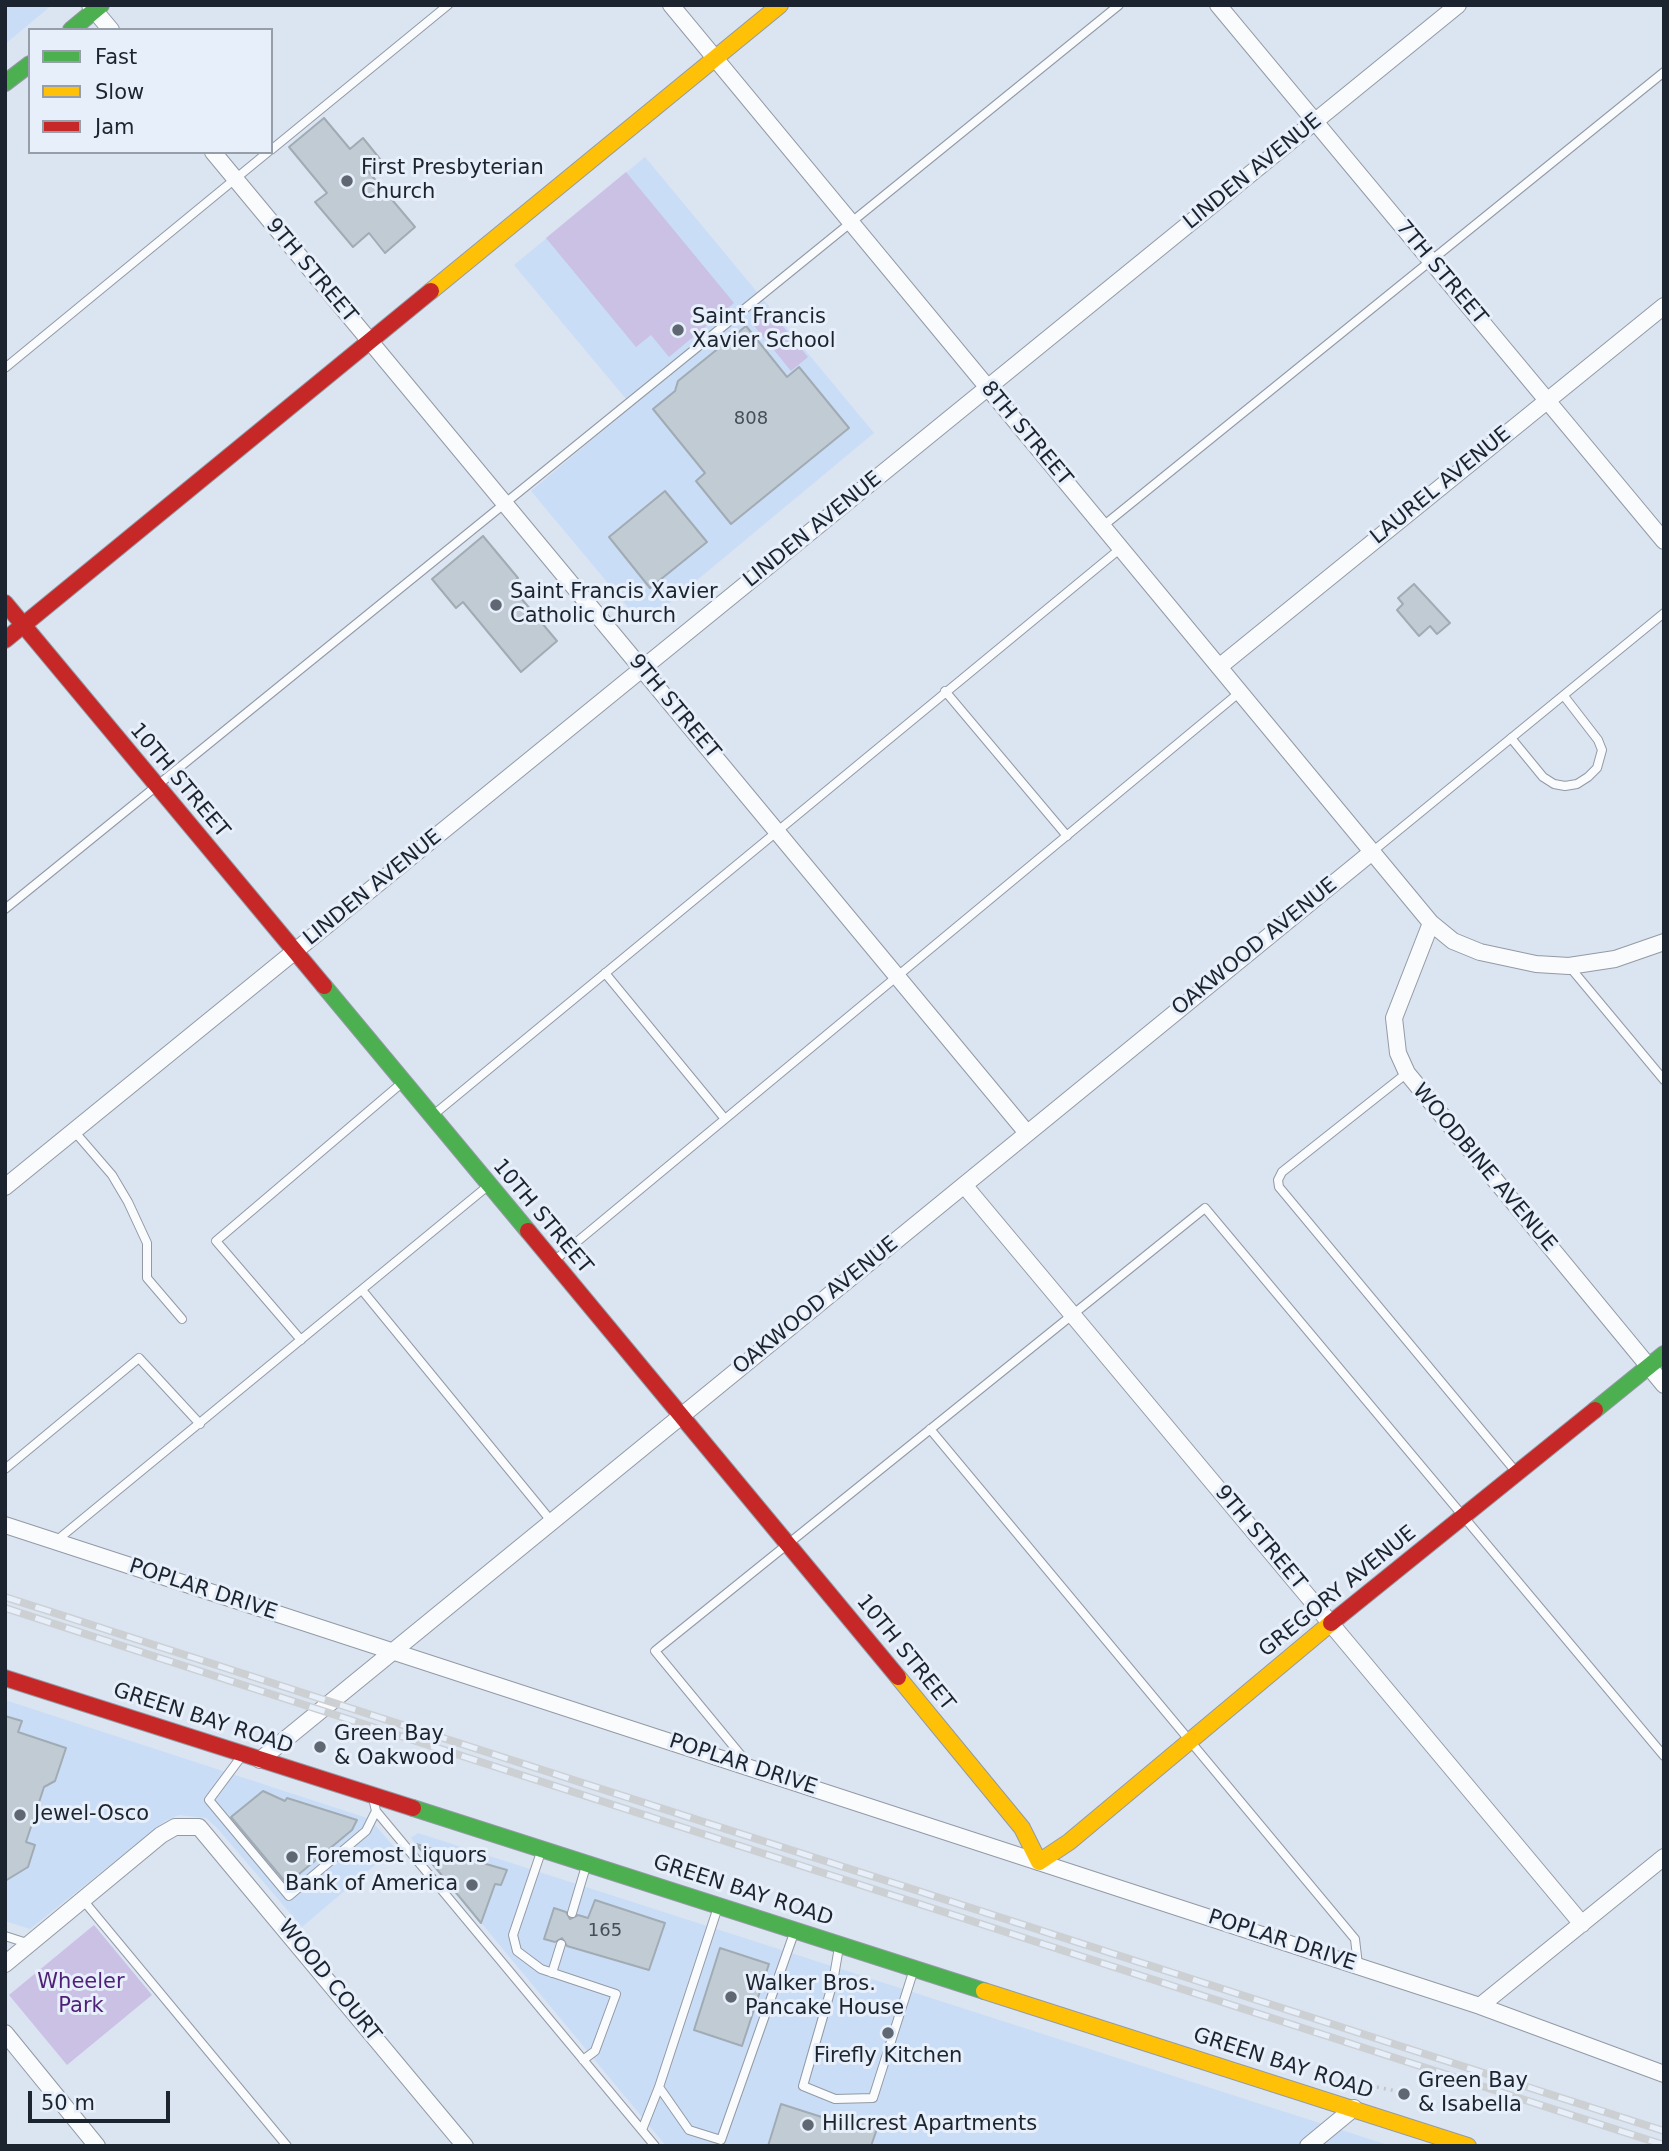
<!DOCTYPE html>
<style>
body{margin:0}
#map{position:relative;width:1669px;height:2151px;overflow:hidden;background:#dbe4f1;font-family:"DejaVu Sans",sans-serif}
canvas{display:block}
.frame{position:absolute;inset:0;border:7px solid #1c242f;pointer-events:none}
.legend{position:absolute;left:28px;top:28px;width:245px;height:126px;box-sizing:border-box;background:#e7effb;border:2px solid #969ea9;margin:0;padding:9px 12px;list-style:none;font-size:21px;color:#1c242f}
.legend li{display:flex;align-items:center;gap:14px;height:35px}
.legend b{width:35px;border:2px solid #969ea9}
.scale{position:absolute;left:28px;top:2091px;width:142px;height:32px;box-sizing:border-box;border:4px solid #1c242f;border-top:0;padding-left:9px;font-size:21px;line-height:24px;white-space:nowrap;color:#1c242f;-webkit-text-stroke:5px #e7effb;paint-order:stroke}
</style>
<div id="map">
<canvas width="1669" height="2151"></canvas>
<div class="frame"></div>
<ul class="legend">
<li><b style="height:9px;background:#4caf50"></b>Fast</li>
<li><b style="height:9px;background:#ffc107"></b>Slow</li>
<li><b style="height:9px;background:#c62828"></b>Jam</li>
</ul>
<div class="scale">50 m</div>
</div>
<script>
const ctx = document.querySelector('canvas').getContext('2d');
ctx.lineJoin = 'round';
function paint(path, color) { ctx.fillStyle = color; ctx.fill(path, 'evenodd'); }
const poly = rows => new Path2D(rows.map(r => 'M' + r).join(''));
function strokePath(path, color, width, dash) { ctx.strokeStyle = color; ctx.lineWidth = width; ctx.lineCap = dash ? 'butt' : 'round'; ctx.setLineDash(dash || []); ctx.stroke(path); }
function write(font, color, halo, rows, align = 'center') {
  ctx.font = font + ' "DejaVu Sans",sans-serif'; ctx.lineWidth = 6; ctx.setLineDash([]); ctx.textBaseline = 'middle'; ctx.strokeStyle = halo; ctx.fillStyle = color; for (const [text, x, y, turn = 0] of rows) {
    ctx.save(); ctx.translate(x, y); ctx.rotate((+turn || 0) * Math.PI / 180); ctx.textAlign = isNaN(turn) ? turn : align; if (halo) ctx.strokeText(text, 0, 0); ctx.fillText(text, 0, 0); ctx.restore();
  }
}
paint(poly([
 [5,5,52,5,5,44],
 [645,157,874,433,643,625,531,491,632,406,514,265],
 [5,1700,370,1819,395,1848,302,1927,218,1829,206,1818,179,1815,165,1821,30,1929,5,1921],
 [418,1833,1391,2146,666,2146,411,1838]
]), '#caddf6');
paint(poly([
 [626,172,734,303,669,357,651,335,636,347,546,238],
 [768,308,808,357,791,371,751,322],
 [94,1925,152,1995,67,2065,9,1995]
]), '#cac1e4');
const building = poly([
 [324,118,350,149,363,138,380,159,367,170,415,227,385,253,369,233,353,247,315,202,327,193,289,147,324,118],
 [746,326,787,377,799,367,849,428,731,524,696,481,705,473,653,409,675,391,678,381,746,326],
 [665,491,707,542,650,588,609,537,665,491],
 [483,536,518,578,510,585,557,641,521,672,463,602,456,608,432,579,483,536],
 [1414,584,1450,623,1437,634,1430,626,1419,636,1397,610,1403,604,1398,598,1414,584],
 [5,1716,22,1721,18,1732,66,1748,55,1781,44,1787,26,1842,35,1845,28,1867,5,1881,5,1716],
 [263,1791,285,1801,287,1798,357,1820,352,1830,287,1884,231,1817,263,1791],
 [416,1844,507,1870,501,1885,495,1884,481,1923,416,1844],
 [595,1900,665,1923,649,1970,567,1946,562,1938,555,1942,544,1939,554,1908,566,1912,570,1919,578,1915,588,1918,595,1900],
 [720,1948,769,1964,742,2046,694,2030,720,1948],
 [781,2104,853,2127,855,2118,878,2126,871,2146,768,2146,781,2104]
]);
paint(building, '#c1cbd4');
strokePath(building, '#a1abb4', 2);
const lane = poly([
 [271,150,448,5],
 [5,368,268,152],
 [1103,526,1664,72],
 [945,691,1067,836],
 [1511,738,1543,777,1554,784,1565,786,1577,784,1588,777,1597,768,1602,750,1598,740,1564,696],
 [1372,852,1664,613],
 [5,909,1119,5],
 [1569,966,1664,1080],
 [605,973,725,1119],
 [1407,1073,1282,1172,1278,1180,1279,1187,1517,1473],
 [432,1116,1121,548],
 [74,1131,112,1175,128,1202,147,1243,147,1278,182,1319],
 [555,1260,1240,692],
 [362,1290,552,1522],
 [301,1340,216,1241,403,1082],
 [930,1429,1355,1939,1358,1965],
 [5,1469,139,1358,200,1424],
 [56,1541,489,1185],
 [241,1757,209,1800,289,1896,366,1831,376,1811],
 [749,1765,655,1651,1205,1208,1664,1756],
 [373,1798,376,1811,655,2146],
 [541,1852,513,1935,517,1951,541,1969,616,1994,595,2051,583,2060],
 [83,1900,287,2146],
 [718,1907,659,2087,689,2130,721,2140,794,1933],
 [572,1913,586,1866],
 [5,1936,30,1944],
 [839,1947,833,1982,803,2086,835,2099,873,2098,914,1969],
 [552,1973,561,1944],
 [642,2130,659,2087]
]);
const street = poly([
 [90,5,111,30],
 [671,5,1431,923,1453,941,1480,952,1536,964,1569,966,1615,959,1664,942],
 [1218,5,1664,541],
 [213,152,1027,1133],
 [1219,667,1664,306],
 [1431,923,1394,1018,1398,1053,1407,1073,1664,1385],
 [964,1185,1582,1924],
 [5,1187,1458,5],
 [5,1525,1480,2006,1664,2074],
 [260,1760,1372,852],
 [5,1964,161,1835,175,1827,199,1827,465,2146],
 [1480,2006,1664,1857],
 [5,2033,97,2146],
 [1308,2146,1354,2108]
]);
const fast = poly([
 [71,30,101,5],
 [5,83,30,64],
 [324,986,528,1231],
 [1595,1410,1664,1354],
 [413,1808,984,1991]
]);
const slow = poly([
 [431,291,780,5],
 [898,1677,1022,1828,1039,1862,1069,1842,1331,1623],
 [984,1991,1468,2146]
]);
const jam = poly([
 [5,603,324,986],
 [5,640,431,291],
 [528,1231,898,1677],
 [1331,1623,1595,1410],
 [5,1678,413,1808]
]);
strokePath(lane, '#939aa5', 10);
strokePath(street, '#939aa5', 18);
strokePath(fast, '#939aa5', 18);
strokePath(slow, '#939aa5', 18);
strokePath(jam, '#939aa5', 18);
strokePath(poly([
 [1377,2087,1396,2091]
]), '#c2c6ca', 3.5, [2, 5]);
strokePath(lane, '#fafbfd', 8);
strokePath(street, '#fafbfd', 16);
strokePath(fast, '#4caf50', 16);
strokePath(slow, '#ffc107', 16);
strokePath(jam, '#c62828', 16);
const rail = poly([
 [5,1597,1664,2131],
 [5,1608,1664,2145]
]);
strokePath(rail, '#cdd0d3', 8);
strokePath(rail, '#e7effb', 5, [16]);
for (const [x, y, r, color] of [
 [347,181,7,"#5f6773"],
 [678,330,7,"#5f6773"],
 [496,605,7,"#5f6773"],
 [320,1747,7,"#5f6773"],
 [20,1815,7,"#5f6773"],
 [292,1857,7,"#5f6773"],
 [472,1885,7,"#5f6773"],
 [731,1997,7,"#5f6773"],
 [888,2033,7,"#5f6773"],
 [1404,2094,7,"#5f6773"],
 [808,2125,7,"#5f6773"]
]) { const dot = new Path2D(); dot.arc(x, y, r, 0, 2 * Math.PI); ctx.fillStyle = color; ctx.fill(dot); strokePath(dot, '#e7effb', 2.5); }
write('18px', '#454e58', null, [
 ["808",751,419],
 ["165",605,1931]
]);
write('21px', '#1c242f', '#e7effb', [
 ["First Presbyterian",361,169],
 ["Church",361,193],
 ["Saint Francis",692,318],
 ["Xavier School",692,342],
 ["Saint Francis Xavier",510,593],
 ["Catholic Church",510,617],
 ["Green Bay",334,1735],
 ["& Oakwood",334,1759],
 ["Jewel-Osco",34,1815],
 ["Foremost Liquors",306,1857],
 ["Bank of America",458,1885,"right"],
 ["Walker Bros.",745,1985],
 ["Pancake House",745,2009],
 ["Firefly Kitchen",888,2057,"center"],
 ["Green Bay",1418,2082],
 ["& Isabella",1418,2106],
 ["Hillcrest Apartments",822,2125]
], 'left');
write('21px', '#1c242f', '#e7effb', [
 ["LINDEN AVENUE",1253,172,-39],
 ["9TH STREET",311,271,50],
 ["7TH STREET",1441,273,50],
 ["8TH STREET",1026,434,50],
 ["LAUREL AVENUE",1441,486,-39],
 ["LINDEN AVENUE",813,530,-39],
 ["9TH STREET",674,707,50],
 ["10TH STREET",179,781,50],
 ["LINDEN AVENUE",373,888,-39],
 ["OAKWOOD AVENUE",1255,947,-39],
 ["WOODBINE AVENUE",1484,1168,50],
 ["10TH STREET",542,1217,50],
 ["OAKWOOD AVENUE",816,1306,-39],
 ["9TH STREET",1260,1538,50],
 ["POPLAR DRIVE",203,1590,18],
 ["GREGORY AVENUE",1338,1592,-39],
 ["10TH STREET",905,1653,51],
 ["GREEN BAY ROAD",203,1719,18],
 ["POPLAR DRIVE",743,1765,18],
 ["GREEN BAY ROAD",743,1891,18],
 ["POPLAR DRIVE",1282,1941,18],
 ["WOOD COURT",329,1981,51],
 ["GREEN BAY ROAD",1283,2064,18]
]);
write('21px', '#4f1f78', '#e7effb', [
 ["Wheeler",81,1983],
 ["Park",81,2007]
]);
</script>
